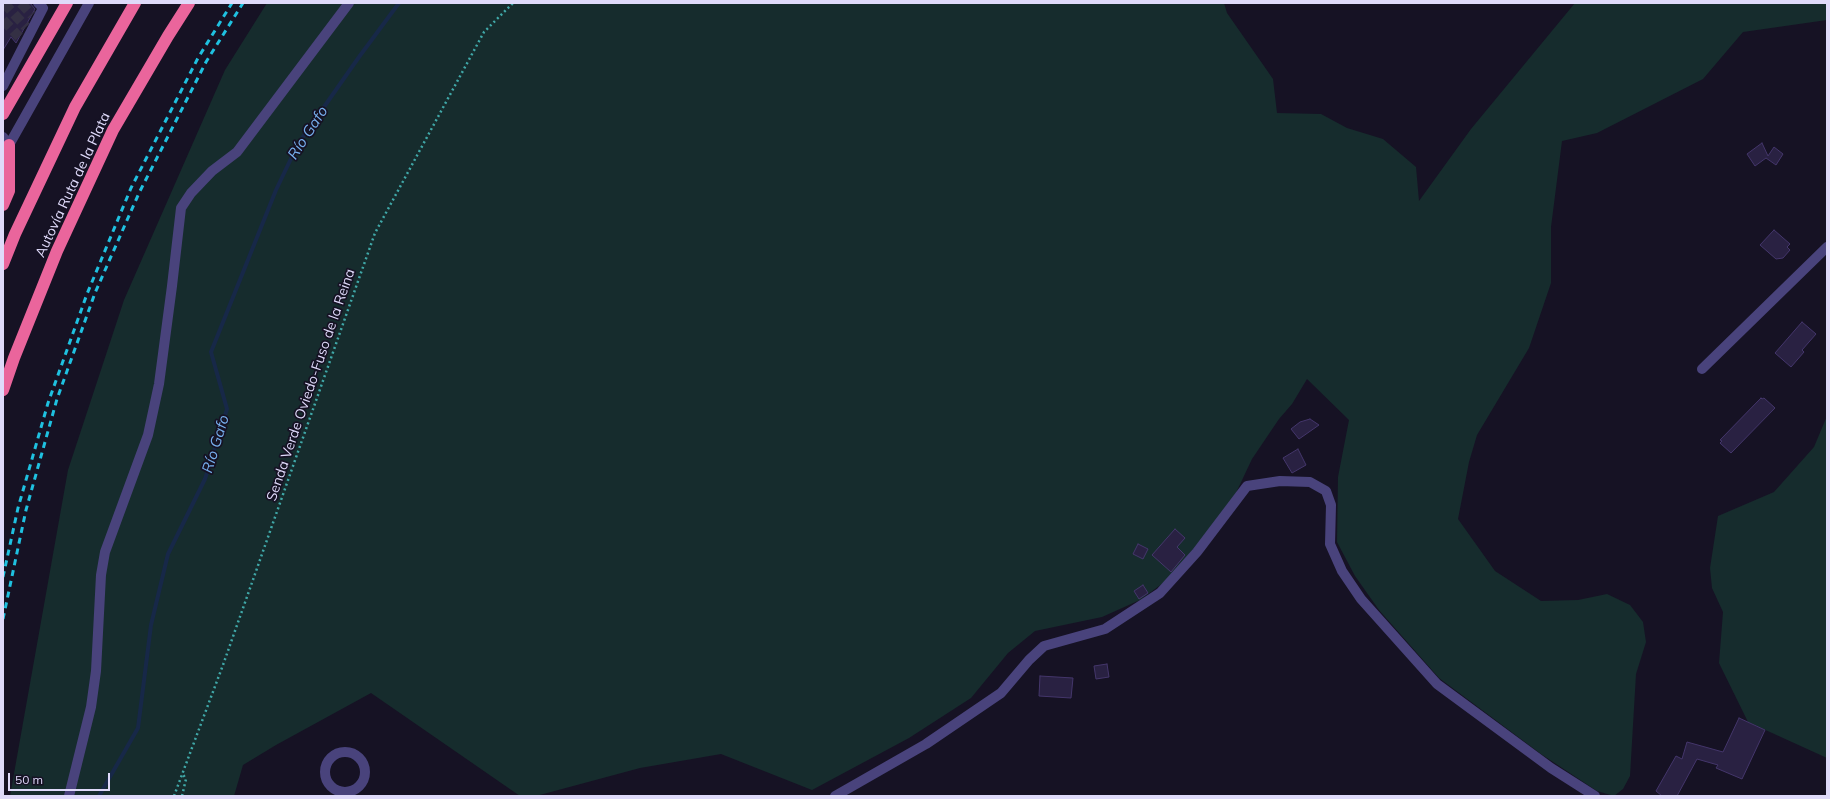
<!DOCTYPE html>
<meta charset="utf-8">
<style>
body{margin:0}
#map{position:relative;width:1830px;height:799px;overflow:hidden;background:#161224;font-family:Mulish,sans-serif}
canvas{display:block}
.frame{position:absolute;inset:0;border:4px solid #dfdafa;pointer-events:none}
.scale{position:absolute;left:8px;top:773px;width:102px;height:18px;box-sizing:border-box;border:2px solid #dfdafa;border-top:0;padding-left:5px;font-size:12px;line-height:14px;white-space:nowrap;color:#dfdafa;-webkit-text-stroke:3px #161224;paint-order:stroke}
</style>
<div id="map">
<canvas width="1830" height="799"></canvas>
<div class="frame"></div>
<div class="scale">50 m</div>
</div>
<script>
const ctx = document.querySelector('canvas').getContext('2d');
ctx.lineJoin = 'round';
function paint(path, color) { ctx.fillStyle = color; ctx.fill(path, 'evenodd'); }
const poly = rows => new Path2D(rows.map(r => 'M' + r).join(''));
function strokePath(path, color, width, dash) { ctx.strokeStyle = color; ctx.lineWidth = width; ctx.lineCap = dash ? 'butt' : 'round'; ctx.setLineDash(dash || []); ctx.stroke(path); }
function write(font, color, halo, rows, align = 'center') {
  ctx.font = font + ' Mulish,sans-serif'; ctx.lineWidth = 3.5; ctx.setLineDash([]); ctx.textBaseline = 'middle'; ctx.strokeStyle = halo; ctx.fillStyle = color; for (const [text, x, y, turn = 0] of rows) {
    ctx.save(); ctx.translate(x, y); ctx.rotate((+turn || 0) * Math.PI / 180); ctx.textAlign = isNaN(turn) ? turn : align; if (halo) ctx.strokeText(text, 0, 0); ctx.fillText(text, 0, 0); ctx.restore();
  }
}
paint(poly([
 [267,3,1224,3,1227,13,1273,79,1277,113,1321,114,1347,128,1383,139,1416,167,1419,201,1471,129,1575,3,1827,3,1827,20,1743,32,1703,79,1597,133,1562,141,1551,227,1551,283,1529,348,1477,435,1469,462,1458,519,1495,571,1541,601,1578,600,1607,594,1630,605,1643,622,1646,642,1636,674,1630,776,1623,789,1614,796,1597,791,1541,754,1439,678,1379,610,1355,576,1337,542,1338,477,1349,420,1307,379,1292,404,1279,419,1252,459,1235,495,1174,575,1140,600,1102,617,1035,631,1008,653,971,698,909,738,812,790,721,754,640,768,536,796,520,796,371,693,276,745,243,765,234,796,10,796,68,470,124,300,225,70],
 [1827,416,1827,758,1748,722,1719,663,1723,612,1712,588,1710,568,1718,516,1774,492,1814,447]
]), '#162c2d');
strokePath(poly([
 [99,796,138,728,151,625,168,554,205,479,227,409,211,352,276,190,298,144,359,57,399,3]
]), '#172848', 4);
const building = poly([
 [3,3,30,3,35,9,16,43,11,37,3,50,3,3],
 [1762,143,1768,156,1774,147,1783,154,1776,165,1766,158,1755,166,1747,154,1762,143],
 [1774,230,1790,244,1787,247,1790,250,1783,258,1776,259,1760,245,1774,230],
 [1802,322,1816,334,1802,350,1804,352,1791,367,1775,353,1802,322],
 [1761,398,1762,399,1764,398,1775,408,1731,453,1720,443,1722,441,1720,440,1761,398],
 [1310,419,1319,425,1299,439,1291,429,1300,422,1310,419],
 [1298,449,1306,465,1292,473,1283,458,1298,449],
 [1175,529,1185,538,1177,547,1185,555,1171,572,1152,555,1175,529],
 [1138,544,1148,549,1143,559,1133,554,1138,544],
 [1143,585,1148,593,1139,599,1134,591,1143,585],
 [1107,664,1109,677,1096,679,1094,666,1107,664],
 [1040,676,1073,678,1071,698,1039,696,1040,676],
 [1739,718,1765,730,1742,779,1716,768,1718,765,1697,759,1677,796,1662,796,1656,791,1676,756,1682,759,1687,742,1723,752,1739,718]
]);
paint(building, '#292142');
strokePath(building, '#44366b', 1);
strokePath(poly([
 [4,3,26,27],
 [21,3,32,15],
 [3,20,19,37]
]), '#343044', 10, [10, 5]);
strokePath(poly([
 [174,796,223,665,375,233,484,32,513,3],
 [182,796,186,779,182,773]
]), '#40a8a8', 2.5, [2, 3]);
strokePath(poly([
 [3,86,43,8,38,3],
 [3,137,9,145,89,3],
 [1702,369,1827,247],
 '325 772a20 20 0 1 1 40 0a20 20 0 1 1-40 0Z',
 [69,796,91,707,96,671,101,575,105,552,148,435,159,384,172,286,181,208,191,193,212,171,237,152,349,3],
 [835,796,926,744,1001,693,1029,660,1044,646,1105,629,1160,593,1197,552,1247,486,1280,481,1310,482,1326,491,1331,505,1330,544,1342,571,1361,599,1437,684,1551,768,1595,796]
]), '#49437c', 10);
strokePath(poly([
 [3,114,67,3],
 [3,205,9,191,9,145],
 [3,264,15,234,75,107,135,3],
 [3,390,14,358,57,251,113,130,168,36,189,3]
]), '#ea659c', 12);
strokePath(poly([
 [3,577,18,508,48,403,87,294,131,188,198,58,232,3],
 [3,619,26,510,57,399,95,293,139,193,206,62,243,3]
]), '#1fc1e0', 3, [6, 5]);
write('14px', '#dfdafa', '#161224', [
 ["Autovía Ruta de la Plata",73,185,-65],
 ["Senda Verde Oviedo-Fuso de la Reina",311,385,-71]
]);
write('italic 15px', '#76aeec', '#161224', [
 ["Río Gafo",308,133,-57],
 ["Río Gafo",216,444,-73]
]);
</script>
